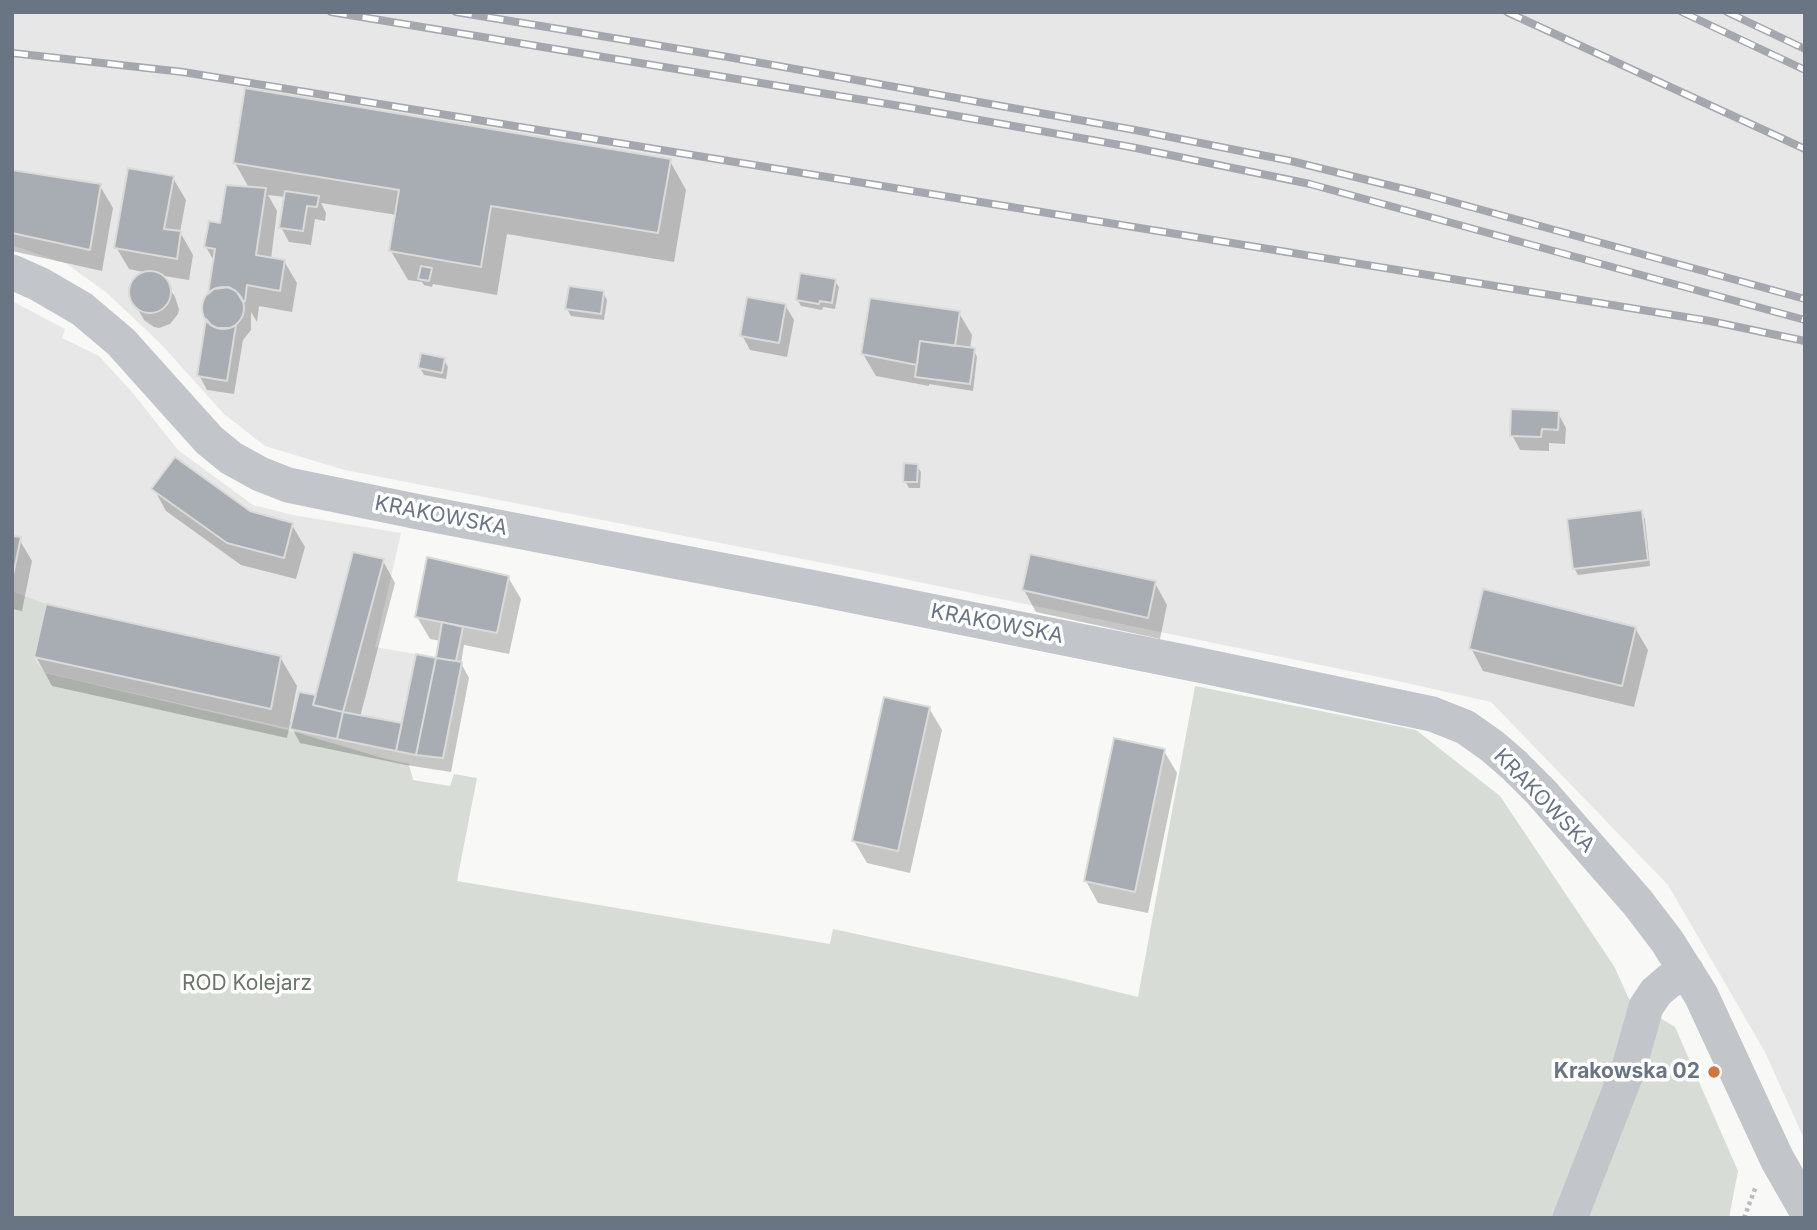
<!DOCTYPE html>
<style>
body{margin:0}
#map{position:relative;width:1817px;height:1230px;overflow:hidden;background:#f8f8f6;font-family:Inter,sans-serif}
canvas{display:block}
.frame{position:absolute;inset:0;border:14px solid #6a7584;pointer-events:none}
</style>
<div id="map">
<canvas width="1817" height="1230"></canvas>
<div class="frame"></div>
</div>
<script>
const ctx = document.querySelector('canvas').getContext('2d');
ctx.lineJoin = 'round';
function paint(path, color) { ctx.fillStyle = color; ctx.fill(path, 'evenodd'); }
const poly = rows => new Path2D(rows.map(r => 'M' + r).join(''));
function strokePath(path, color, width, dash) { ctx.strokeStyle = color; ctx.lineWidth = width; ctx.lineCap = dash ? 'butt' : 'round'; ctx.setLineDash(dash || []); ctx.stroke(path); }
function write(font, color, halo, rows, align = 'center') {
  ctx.font = font + ' Inter,sans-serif'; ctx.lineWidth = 7; ctx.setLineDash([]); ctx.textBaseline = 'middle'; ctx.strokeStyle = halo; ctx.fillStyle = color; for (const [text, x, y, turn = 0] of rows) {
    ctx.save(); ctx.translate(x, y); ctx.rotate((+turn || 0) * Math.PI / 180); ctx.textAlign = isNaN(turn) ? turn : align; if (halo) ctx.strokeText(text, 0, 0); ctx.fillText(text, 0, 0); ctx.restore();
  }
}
paint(poly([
 [12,12,1805,12,1805,1141,1765,1052,1668,885,1491,702,1398,681,880,574,345,470,265,446,224,414,160,343,107,293,67,264,12,245],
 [12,301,65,329,62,338,99,356,132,392,178,450,253,505,293,515,401,533,375,647,462,662,443,758,337,739,45,673,34,657,46,604,12,591]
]), '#e6e7e6');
paint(poly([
 [12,591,46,604,34,657,45,673,288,730,386,759,409,764,413,780,450,786,454,774,477,778,457,881,830,944,833,929,1065,979,1138,997,1195,686,1416,730,1500,796,1614,966,1629,999,1675,1027,1738,1171,1729,1218,12,1218]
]), '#d7ddd6');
paint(poly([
 [670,161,686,190,674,262,507,234,497,295,433,284,432,287,424,285,422,282,408,280,391,251,397,215,321,203,326,213,325,221,315,219,311,245,289,242,281,227,285,197,268,195,277,211,271,259,284,261,297,283,292,312,259,306,257,322,251,312,251,330,243,340,234,394,207,390,199,375,208,319,205,314,206,301,211,294,215,263,206,247,249,188,235,163],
 [12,172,100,186,113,208,102,271,12,251],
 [173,178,186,200,180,232,193,255,189,280,158,275,166,282,175,297,179,309,178,314,170,324,159,328,154,327,144,320,132,299,132,285,138,278,148,273,129,269,116,247],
 [835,281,839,287,835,309,823,307,822,310,801,306,797,299],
 [603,293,607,300,604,320,571,316,567,309],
 [785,305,794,320,787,357,750,350,742,335],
 [959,313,972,335,970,349,974,350,977,357,973,391,929,384,929,386,876,376,863,354],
 [444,360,448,367,446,379,424,375,420,368],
 [1558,413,1566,428,1565,444,1549,443,1549,451,1520,450,1512,435],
 [917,466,921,472,920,488,909,488,905,481],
 [154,489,292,525,305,547,296,579,241,565,166,511],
 [1641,512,1645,519,1650,566,1578,575,1574,568],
 [12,537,19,539,32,561,22,611,12,609],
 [383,561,395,583,360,717,403,725,438,659,441,641,430,639,417,617,508,577,521,599,509,654,464,645,461,663,469,678,451,772,406,765,300,743,290,724,287,738,52,686,36,657,280,657,297,686,290,722,293,723,317,697],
 [1155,583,1167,605,1160,639,1036,612,1024,590],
 [1635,628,1648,650,1634,707,1483,671,1471,648],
 [929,708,942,730,910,873,867,863,854,841],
 [1164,751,1177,773,1148,913,1098,903,1086,881]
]), '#0003');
const building = poly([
 [245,88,671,159,658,233,491,206,481,267,389,251,399,190,233,163,245,88],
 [128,168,174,176,164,229,181,231,177,259,114,248,128,168],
 [12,170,101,184,90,250,12,233,12,170],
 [226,185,266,188,256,255,285,260,280,291,247,285,245,301,243,302,237,292,229,287,214,289,208,294,215,249,204,247,209,221,220,223,226,185],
 [285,191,319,196,317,207,307,206,303,231,279,228,285,191],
 [421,266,432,268,429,281,418,279,421,266],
 '129 292a21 21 0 1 1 42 0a21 21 0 1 1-42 0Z',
 [800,273,836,279,832,303,820,301,819,304,796,300,800,273],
 [569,286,604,291,601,314,565,309,569,286],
 '202 308a21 21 0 1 1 42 0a21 21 0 1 1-42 0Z',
 [747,297,786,304,779,343,740,336,747,297],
 [870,298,960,311,955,346,920,341,917,365,861,354,870,298],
 [206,319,211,325,217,328,230,328,236,325,227,381,197,376,206,319],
 [920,341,975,348,970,384,915,377,920,341],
 [421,353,445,358,442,373,418,368,421,353],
 [1511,409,1559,411,1558,430,1542,429,1541,437,1510,436,1511,409],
 [175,457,250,511,293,523,284,558,227,543,151,489,175,457],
 [904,463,918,464,917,482,903,482,904,463],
 [1642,510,1648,560,1573,569,1567,519,1642,510],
 [12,536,21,537,12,580,12,536],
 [353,552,384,559,343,712,313,705,353,552],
 [1030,554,1156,581,1148,618,1022,590,1030,554],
 [427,557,509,576,497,633,415,617,427,557],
 [1483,589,1636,627,1622,686,1469,649,1483,589],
 [46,604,281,656,271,709,34,657,46,604],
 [442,622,463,627,456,661,436,658,442,622],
 [416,654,436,658,416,755,396,751,416,654],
 [436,658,462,662,443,758,416,755,436,658],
 [299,692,316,695,313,705,343,712,337,739,290,729,299,692],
 [884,697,930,707,898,851,852,841,884,697],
 [343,712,402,723,396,751,337,739,343,712],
 [1114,738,1165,749,1135,892,1084,881,1114,738]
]);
paint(building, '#a8adb4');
strokePath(building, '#dadad8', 2);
strokePath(poly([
 [1744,1218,1756,1186]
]), '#babcbf', 4.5, [3.5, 3.5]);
strokePath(poly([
 [12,272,39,284,82,309,121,342,209,440,231,458,260,474,288,485,419,512,820,589,1199,665,1432,714,1465,727,1492,746,1514,765,1541,792,1638,903,1667,941,1701,995,1777,1159,1805,1208],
 [1570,1218,1630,1064,1646,1007,1656,992,1669,981,1687,972]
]), '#c2c5c9', 35);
const rail = poly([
 [331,12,912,108,1131,147,1310,184,1805,320],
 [456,12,728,57,1135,130,1291,161,1424,194,1805,299],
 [1507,12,1805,149],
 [1682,12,1805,70],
 [1727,12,1805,49],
 [12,53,183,72,1710,321,1805,341]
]);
strokePath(rail, '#a4a8ae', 8);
strokePath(rail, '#fff', 5, [16]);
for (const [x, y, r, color] of [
 [1714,1072,7,"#d3743b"]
]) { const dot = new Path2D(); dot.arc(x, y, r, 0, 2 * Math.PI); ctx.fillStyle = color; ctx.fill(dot); strokePath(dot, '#fff', 2.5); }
write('21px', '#6a7584', '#fff', [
 ["KRAKOWSKA",441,516,11],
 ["KRAKOWSKA",997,624,11],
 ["KRAKOWSKA",1544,801,46]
]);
write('21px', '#667765', '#fff', [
 ["ROD Kolejarz",247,984]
]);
write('bold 21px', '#6a7584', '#fff', [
 ["Krakowska 02",1700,1072]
], 'right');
</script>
